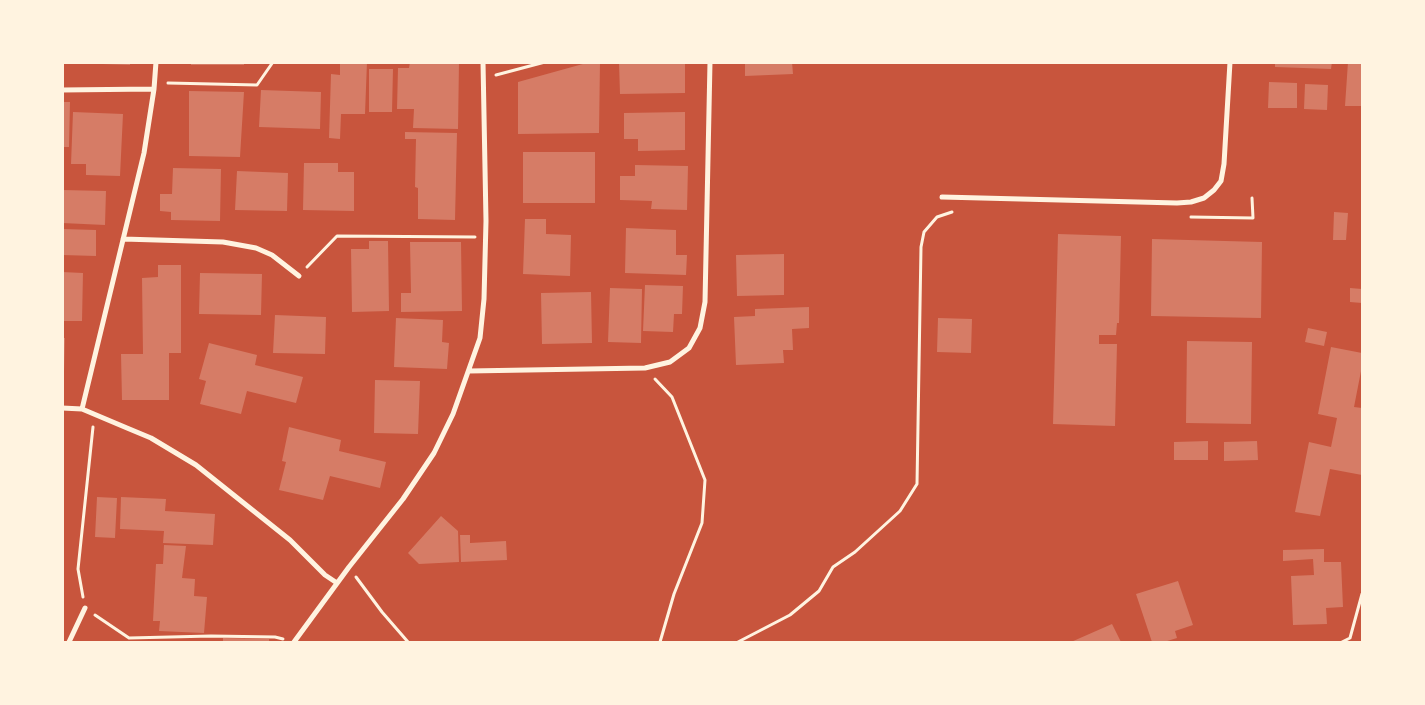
<!DOCTYPE html>
<style>
body{margin:0}
#map{position:relative;width:1425px;height:705px;overflow:hidden;background:#c8553d;font-family:"Source Sans 3",sans-serif}
canvas{display:block}
.frame{position:absolute;inset:0;border:64px solid #fff3e0;pointer-events:none}
</style>
<div id="map">
<canvas width="1425" height="705"></canvas>
<div class="frame"></div>
</div>
<script>
const ctx = document.querySelector('canvas').getContext('2d');
ctx.lineJoin = 'round';
function paint(path, color) { ctx.fillStyle = color; ctx.fill(path, 'evenodd'); }
const poly = rows => new Path2D(rows.map(r => 'M' + r).join(''));
function strokePath(path, color, width, dash) { ctx.strokeStyle = color; ctx.lineWidth = width; ctx.lineCap = dash ? 'butt' : 'round'; ctx.setLineDash(dash || []); ctx.stroke(path); }
paint(poly([
 [103,62,130,62,130,65,102,64],
 [191,62,244,62,244,65,191,65],
 [340,62,367,62,365,114,341,114,340,139,329,138,331,74,340,75],
 [410,62,459,62,458,129,413,128,414,109,397,109,398,68,409,68],
 [590,62,600,62,599,133,518,134,518,82],
 [619,62,685,62,685,93,620,94],
 [745,62,792,62,793,74,745,76],
 [1275,62,1332,62,1331,69,1275,67],
 [1348,62,1362,62,1362,106,1345,106],
 [369,69,393,69,392,112,369,112],
 [1269,82,1297,83,1297,108,1268,108],
 [1305,84,1328,85,1327,110,1304,109],
 [261,90,321,92,320,129,259,127],
 [189,91,244,92,240,157,189,156],
 [62,102,70,102,69,147,62,147],
 [73,112,123,114,120,176,86,175,86,164,71,164],
 [685,112,685,150,638,151,638,139,624,139,624,113],
 [405,132,457,133,455,220,418,219,418,188,415,187,416,139,405,139],
 [523,152,595,152,595,203,523,203],
 [304,163,338,163,338,172,354,172,354,211,303,210],
 [635,165,688,166,687,210,651,209,652,201,620,200,620,176,635,176],
 [173,168,221,169,220,221,171,220,171,212,160,211,160,194,172,194],
 [237,171,288,173,287,211,235,210],
 [62,190,106,191,105,225,62,223],
 [1334,212,1348,213,1346,240,1333,240],
 [525,219,546,219,546,234,571,235,570,276,523,274],
 [626,228,676,230,676,255,687,255,686,275,625,273],
 [62,229,96,230,96,256,62,255],
 [1058,234,1121,236,1119,323,1117,323,1116,335,1099,335,1099,344,1117,344,1115,426,1053,424],
 [1152,239,1262,242,1261,318,1151,316],
 [369,241,388,241,389,311,352,312,351,249,369,249],
 [410,242,461,242,462,311,401,312,401,293,411,293],
 [784,254,784,295,737,296,736,255],
 [158,265,181,265,181,353,169,353,169,400,122,400,121,354,143,354,142,278,158,277],
 [62,272,83,273,82,321,62,321],
 [200,273,262,274,261,315,199,314],
 [645,285,683,286,682,314,674,314,673,332,643,331],
 [610,288,642,289,641,343,608,342],
 [1350,288,1362,289,1362,303,1350,302],
 [591,292,592,343,542,344,541,293],
 [809,307,809,328,792,329,793,350,783,350,784,363,736,365,734,317,755,316,755,309],
 [275,315,326,317,325,354,273,353],
 [396,318,443,320,442,342,449,343,447,369,394,367],
 [938,318,972,319,971,353,937,352],
 [1308,328,1327,332,1324,346,1305,342],
 [62,338,65,338,64,372,62,372],
 [1187,341,1252,342,1251,424,1186,423],
 [209,343,257,355,255,365,303,377,296,403,247,391,241,414,200,404,206,381,199,379],
 [1331,347,1362,353,1362,366,1354,407,1362,408,1362,475,1330,469,1320,516,1295,512,1309,442,1331,447,1337,418,1318,414],
 [375,380,420,381,418,434,374,433],
 [289,427,341,440,339,451,386,462,380,488,330,476,323,500,279,490,286,462,282,461],
 [1208,441,1208,460,1174,460,1174,442],
 [1257,441,1258,460,1224,461,1224,442],
 [97,497,117,498,115,538,95,537],
 [121,497,166,499,165,511,215,514,213,545,163,543,164,531,120,529],
 [441,516,458,531,459,562,419,564,408,553],
 [460,535,470,535,470,543,506,541,507,560,461,562],
 [164,545,186,546,182,578,195,579,194,596,207,597,204,633,159,631,160,621,153,621,156,564,163,564],
 [1324,549,1324,562,1341,562,1343,607,1326,608,1327,624,1293,625,1291,576,1314,575,1313,559,1283,561,1283,550],
 [1178,581,1193,625,1175,631,1177,638,1164,642,1152,642,1136,594],
 [1112,624,1121,642,1071,642],
 [223,638,269,639,269,642,223,642]
]), '#d67c66');
strokePath(poly([
 [496,75,545,62],
 [168,83,257,85,273,62],
 [1191,217,1253,218,1252,198],
 [307,267,337,236,475,237],
 [655,379,672,397,705,480,702,523,674,594,660,642],
 [356,577,382,612,408,642],
 [83,597,78,569,93,427],
 [95,615,129,638,211,636,275,637,283,639],
 [738,642,790,615,819,591,833,567,855,552,900,511,917,484,921,247,924,232,937,217,952,212],
 [1342,642,1350,638,1362,594]
]), '#fff3e0', 3);
strokePath(poly([
 [62,90,154,89],
 [942,197,1177,203,1191,202,1204,198,1214,190,1221,181,1224,164,1230,62],
 [123,239,223,242,256,248,272,255,299,276],
 [469,371,645,368,670,362,689,348,700,328,705,302,710,62],
 [62,408,82,409,127,428,151,438,196,465,290,540,325,575,337,583],
 [82,409,144,153,154,89,156,62],
 [69,642,85,608],
 [294,642,349,567,403,499,434,453,453,414,480,338,484,299,486,221,483,62]
]), '#fff3e0', 5);
</script>
